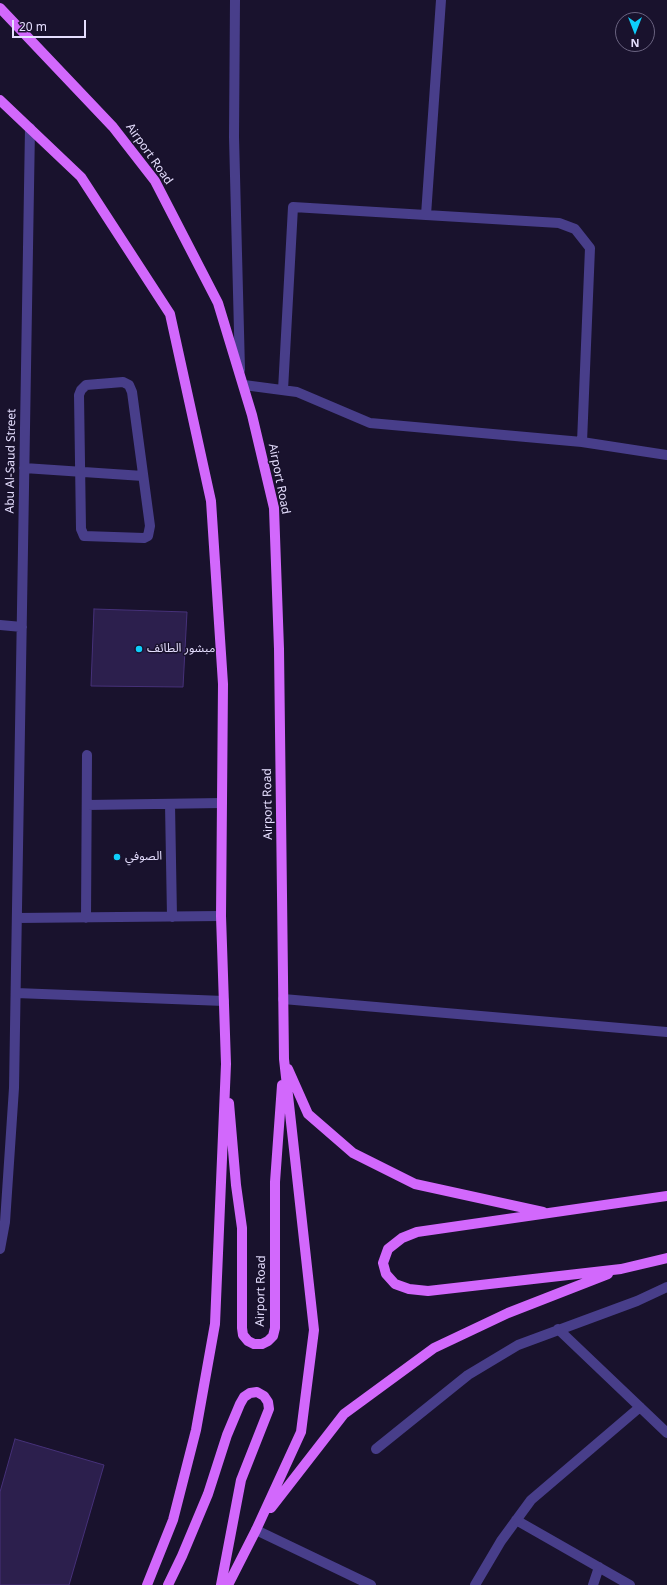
<!DOCTYPE html>
<meta charset="utf-8">
<style>
body{margin:0}
#map{position:relative;width:667px;height:1585px;overflow:hidden;background:#19122d;font-family:"Noto Sans",sans-serif}
canvas{display:block}
.north{position:absolute;left:615px;top:12px;width:40px;height:40px;box-sizing:border-box;background:#19122d;border:1px solid #6b6481;border-radius:50%;rotate:180deg;font-size:11px;font-weight:700;line-height:16px;text-align:center;color:#e5defe}
.north::after{content:'';display:block;margin:auto;width:14px;height:18px;background:#0ecefa;clip-path:polygon(50% 0,100% 100%,50% 72%,0 100%)}
.scale{position:absolute;left:12px;top:20px;width:74px;height:18px;box-sizing:border-box;border:2px solid #e5defe;border-top:0;padding-left:5px;font-size:12px;line-height:14px;white-space:nowrap;color:#e5defe;-webkit-text-stroke:3px #19122d;paint-order:stroke}
</style>
<div id="map">
<canvas width="667" height="1585"></canvas>
<div class="north">N</div>
<div class="scale">20 m</div>
</div>
<script>
const ctx = document.querySelector('canvas').getContext('2d');
ctx.lineJoin = 'round';
function paint(path, color) { ctx.fillStyle = color; ctx.fill(path, 'evenodd'); }
const poly = rows => new Path2D(rows.map(r => 'M' + r).join(''));
function strokePath(path, color, width, dash) { ctx.strokeStyle = color; ctx.lineWidth = width; ctx.lineCap = dash ? 'butt' : 'round'; ctx.setLineDash(dash || []); ctx.stroke(path); }
function write(font, color, halo, rows, align = 'center') {
  ctx.font = font + ' "Noto Sans","Noto Sans Arabic",sans-serif'; ctx.lineWidth = 3; ctx.setLineDash([]); ctx.textBaseline = 'middle'; ctx.strokeStyle = halo; ctx.fillStyle = color; for (const [text, x, y, turn = 0] of rows) {
    ctx.save(); ctx.translate(x, y); ctx.rotate((+turn || 0) * Math.PI / 180); ctx.textAlign = isNaN(turn) ? turn : align; if (halo) ctx.strokeText(text, 0, 0); ctx.fillText(text, 0, 0); ctx.restore();
  }
}
const building = poly([
 [94,609,187,612,183,687,91,686,94,609],
 [15,1439,104,1465,69,1585,0,1585,0,1492,15,1439]
]);
paint(building, '#2c1f4d');
strokePath(building, '#463179', 1);
strokePath(poly([
 [235,0,234,137,240,370],
 [426,215,441,0],
 [123,382,129,385,132,392,150,526,148,536,144,538,84,536,81,529,79,395,81,390,86,385,123,382],
 [244,385,297,392,370,423,582,442,667,455],
 [283,390,293,207,559,223,575,229,590,248,582,442],
 [24,468,143,476],
 [0,625,22,627],
 [170,804,172,917],
 [87,805,222,803],
 [17,918,221,916],
 [86,918,87,755],
 [16,993,224,1001],
 [283,999,667,1032],
 [0,1249,5,1222,14,1088,30,128],
 [558,1329,667,1433],
 [376,1449,468,1375,518,1345,637,1301,667,1287],
 [516,1520,630,1585],
 [256,1530,371,1585],
 [475,1585,501,1541,531,1500,640,1407],
 [593,1585,599,1567]
]), '#483e8a', 10);
strokePath(poly([
 [0,8,113,127,155,181,218,303,252,415,274,508,279,649,284,1059,314,1330,301,1432,256,1530,228,1585],
 [0,100,81,177,170,314,211,501,223,684,221,916,226,1064,215,1324,196,1430,173,1520,147,1585],
 [288,1069,308,1114,353,1153,415,1184,543,1212],
 [229,1103,236,1185,242,1228,242,1328,243,1335,248,1341,254,1344,262,1344,268,1341,273,1336,275,1328,275,1182,282,1085],
 [667,1196,417,1232,402,1238,388,1249,383,1263,386,1274,395,1284,409,1289,428,1291,621,1269,667,1258],
 [271,1508,344,1414,434,1348,508,1313,608,1274],
 [168,1585,182,1556,208,1494,227,1435,240,1404,244,1397,250,1393,257,1392,264,1396,268,1402,269,1409,241,1480,221,1585]
]), '#d268fc', 10);
for (const [x, y, r, color] of [
 [139,649,4,"#0ecefa"],
 [117,857,4,"#0ecefa"]
]) { const dot = new Path2D(); dot.arc(x, y, r, 0, 2 * Math.PI); ctx.fillStyle = color; ctx.fill(dot); strokePath(dot, '#19122d', 1.5); }
write('12px', '#e5defe', '#19122d', [
 ["Airport Road",149,154,55],
 ["Abu Al-Saud Street",11,461,-89],
 ["Airport Road",279,479,79],
 ["Airport Road",268,804,-91],
 ["Airport Road",261,1291,-89]
]);
write('12px', '#e5defe', '#19122d', [
 ["مبشور الطائف",147,649],
 ["الصوفي",125,857]
], 'left');
</script>
